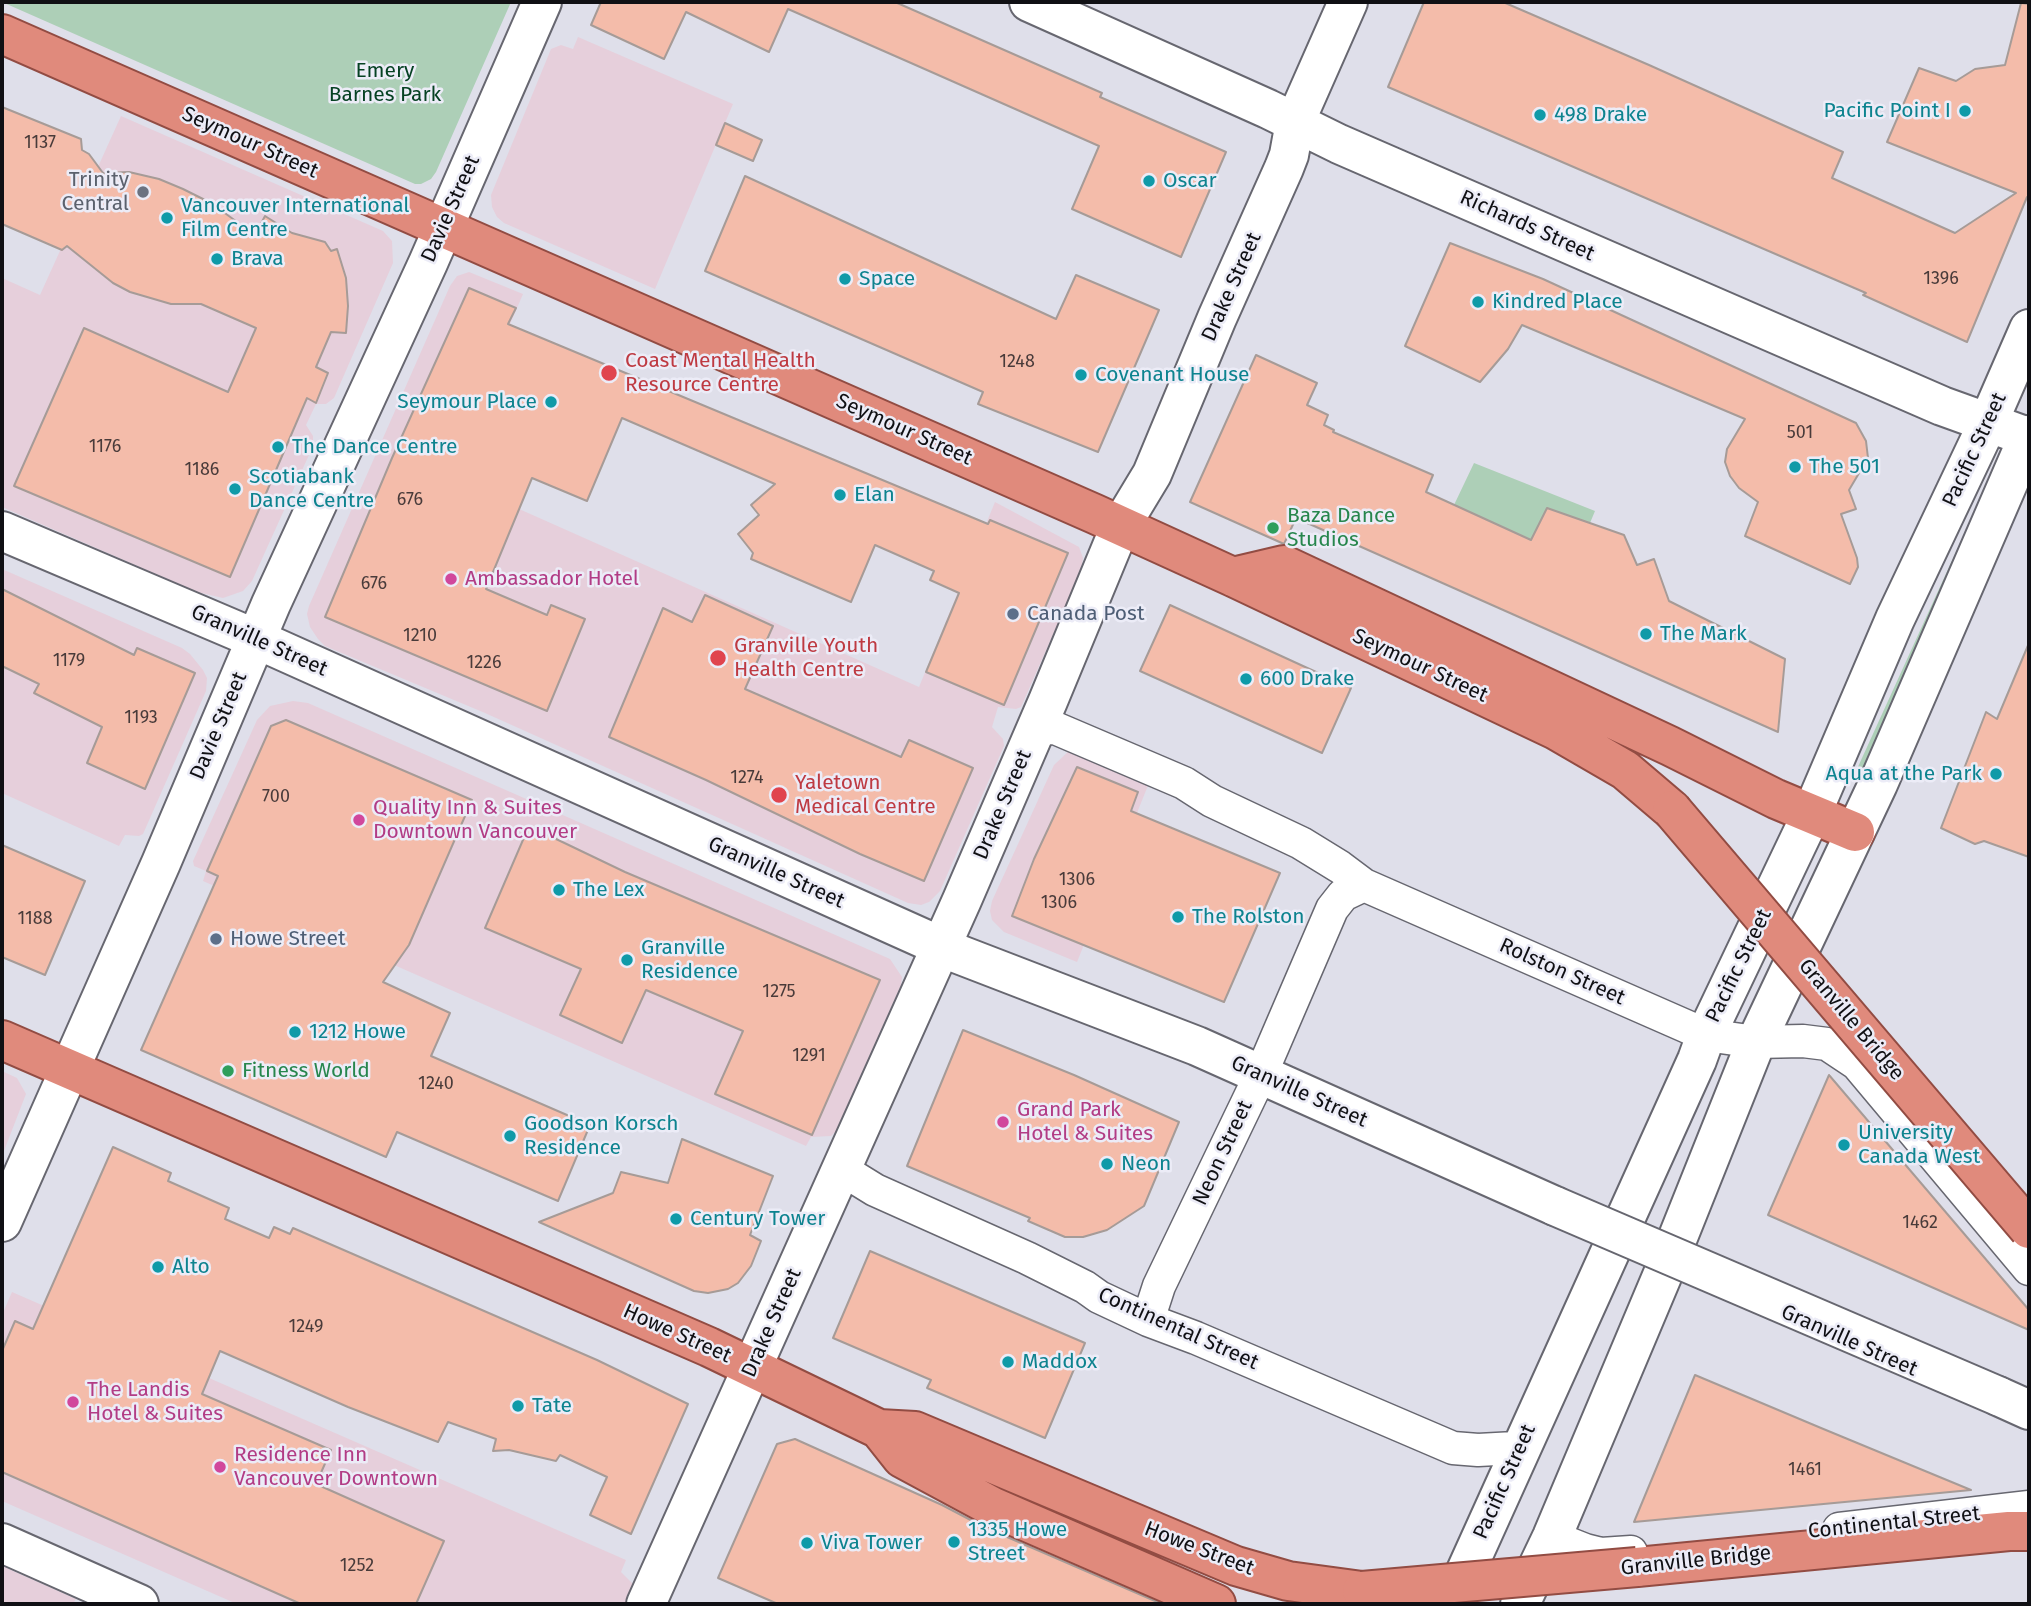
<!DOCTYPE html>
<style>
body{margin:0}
#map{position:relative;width:2031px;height:1606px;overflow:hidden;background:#dfdfea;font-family:"Fira Sans",sans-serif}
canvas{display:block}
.frame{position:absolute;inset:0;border:4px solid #101014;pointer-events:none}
</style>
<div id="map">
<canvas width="2031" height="1606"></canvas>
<div class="frame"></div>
</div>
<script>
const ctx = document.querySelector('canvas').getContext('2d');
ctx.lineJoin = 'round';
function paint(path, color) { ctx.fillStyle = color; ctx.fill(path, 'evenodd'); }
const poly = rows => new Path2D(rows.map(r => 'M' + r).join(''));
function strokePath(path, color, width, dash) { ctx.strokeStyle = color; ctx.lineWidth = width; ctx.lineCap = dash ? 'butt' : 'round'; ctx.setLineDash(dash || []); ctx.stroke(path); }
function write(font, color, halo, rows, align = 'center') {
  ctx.font = font + ' "Fira Sans",sans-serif'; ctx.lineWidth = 5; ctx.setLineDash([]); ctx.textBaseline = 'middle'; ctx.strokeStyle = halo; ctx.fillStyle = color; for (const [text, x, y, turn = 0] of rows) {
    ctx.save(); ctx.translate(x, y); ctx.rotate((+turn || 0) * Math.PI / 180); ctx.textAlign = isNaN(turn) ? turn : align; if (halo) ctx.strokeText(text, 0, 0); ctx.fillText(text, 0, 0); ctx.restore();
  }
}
paint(poly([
 [578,37,733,104,655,289,504,223,497,217,492,207,491,195,551,49,561,45,573,49],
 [121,116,383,231,392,241,393,263,334,398,326,404,316,404,306,425,313,436,313,446,252,581,243,591,223,598,197,592,2,507,2,278,40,295],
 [469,272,523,294,445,476,919,687,995,502,1079,547,1083,558,1081,571,1021,707,1016,709,998,707,992,727,1003,739,1004,746,940,891,929,902,921,905,908,903,485,713,325,646,318,639,310,627,307,614,309,606,450,286,457,276],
 [2,569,182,648,190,654,203,670,207,678,206,691,143,834,139,836,125,835,119,846,2,793],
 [293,701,308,703,890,959,902,977,901,985,836,1131,831,1136,811,1137,806,1146,203,881,206,871,194,866,193,861,257,720,270,706],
 [1071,749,1149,783,1077,962,1004,932,992,920,990,911,992,901,1054,765],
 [2,1071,17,1078,26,1094,2,1156],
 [12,1292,626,1560,621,1572,634,1585,628,1604,237,1604,2,1501,2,1315],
 [2,1566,76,1599,73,1604,2,1604]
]), '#e6cfdb');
paint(poly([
 [2,2,511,2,436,172,431,179,421,184,415,184],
 [1474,463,1595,511,1590,523,1547,508,1531,540,1454,505],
 [1985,488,1861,781,1858,780,1855,775,1857,769]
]), '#adcfb7');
const building = poly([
 [601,2,895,2,1102,93,1100,97,1226,152,1181,257,1072,209,1099,146,911,63,788,9,769,52,686,12,664,59,591,25,601,2],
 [1424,2,1503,2,1649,65,1843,152,1832,178,1955,233,2016,193,1887,142,1919,68,1956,81,1975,69,2005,65,2021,3,2029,4,2029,198,2027,197,1967,342,1863,295,1866,293,1388,87,1424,2],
 [2,107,81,139,82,150,89,154,103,173,129,172,159,179,183,189,211,203,255,235,265,216,292,233,325,242,331,251,337,249,346,278,348,306,346,333,331,332,316,367,328,373,316,403,307,398,230,577,14,486,84,328,228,392,256,328,201,304,171,304,130,292,113,283,67,246,62,250,2,224,2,107],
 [725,123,762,140,753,161,716,145,725,123],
 [745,176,1056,319,1076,275,1159,310,1098,452,978,404,983,392,705,271,745,176],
 [1450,243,1543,279,1856,423,1866,441,1868,458,1849,490,1856,509,1841,514,1857,558,1858,567,1850,584,1745,536,1758,502,1739,488,1730,476,1725,462,1727,449,1745,419,1522,325,1508,349,1480,382,1405,346,1450,243],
 [469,288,516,308,508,324,988,524,990,520,1068,553,1004,705,926,672,959,593,930,580,934,571,875,545,851,602,751,559,753,553,738,534,759,515,751,505,775,484,622,418,587,501,532,478,486,589,547,615,551,605,585,619,547,711,325,617,392,458,469,288],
 [1256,355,1317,383,1307,405,1328,415,1324,425,1334,430,1333,432,1433,475,1426,492,1531,540,1547,508,1624,535,1637,565,1654,559,1669,601,1785,659,1778,732,1296,518,1284,544,1190,502,1256,355],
 [2,589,134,655,137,648,195,673,145,789,87,763,102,727,34,693,39,684,2,666,2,589],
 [705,595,773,626,745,689,901,757,909,740,973,768,924,881,860,854,706,780,609,737,663,608,692,622,705,595],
 [1170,605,1351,688,1322,753,1140,671,1170,605],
 [2029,643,2029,857,1984,841,1975,844,1941,828,1986,712,1997,719,2029,643],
 [286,720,472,800,409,945,383,982,450,1013,431,1056,590,1125,558,1201,397,1132,386,1157,141,1050,218,876,207,871,271,726,286,720],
 [1077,767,1138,792,1131,811,1280,873,1224,1002,1012,916,1034,859,1077,767],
 [529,826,625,872,880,980,812,1135,715,1094,743,1031,646,990,622,1043,560,1015,581,969,485,928,529,826],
 [2,845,85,881,45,975,2,957,2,845],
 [963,1030,1074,1075,1179,1122,1144,1206,1107,1230,1083,1237,1065,1237,1028,1221,1030,1218,907,1166,963,1030],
 [1829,1075,2029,1310,2029,1330,1768,1215,1829,1075],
 [682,1139,773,1176,750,1235,761,1241,751,1266,738,1283,728,1289,708,1293,694,1291,539,1222,613,1193,621,1172,668,1183,682,1139],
 [113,1147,171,1173,168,1181,229,1208,225,1219,269,1238,274,1227,290,1234,293,1228,597,1360,688,1404,631,1534,590,1515,607,1477,560,1455,556,1461,509,1450,493,1451,496,1439,448,1422,438,1442,348,1407,220,1351,202,1394,331,1450,316,1484,444,1541,416,1604,301,1604,2,1472,2,1351,15,1321,33,1329,113,1147],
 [870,1251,1085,1343,1045,1438,927,1388,931,1380,833,1338,870,1251],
 [1695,1375,1821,1428,1971,1490,1634,1522,1695,1375],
 [795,1439,942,1505,984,1527,1162,1604,778,1604,718,1578,777,1444,795,1439]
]);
paint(building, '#f4bcaa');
strokePath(building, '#a69b97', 2);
const minor = poly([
 [1036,729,1055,728,1184,783,1212,801,1301,843,1340,867,1364,885,1706,1035,1756,1042,1803,1041,1827,1044,1857,1064,2029,1269],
 [841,1169,875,1190,1027,1258,1085,1287,1099,1297,1148,1320,1196,1338,1453,1448,1478,1450,1515,1448,1525,1440],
 [1148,1320,1159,1286,1261,1074,1332,909,1343,895,1364,885],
 [1839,1529,2029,1507],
 [1552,1537,1585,1550,1601,1554,1631,1552]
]);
const tertiary = poly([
 [1029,2,1268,109,1339,144,1942,406,2028,437],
 [2,1543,139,1604],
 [646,1604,962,900,1048,701,1120,527,1152,474,1217,318,1284,168,1289,155,1295,122,1348,2]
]);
const secondary = poly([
 [2,531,256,639,958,954,1197,1046,1555,1206],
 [2,1222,161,863,271,604,428,263,542,2],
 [1998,1396,2029,1410],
 [1451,1604,1697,1060,1706,1035,1812,813,1895,619,1988,423,2029,329],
 [1520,1604,1552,1537,1668,1262,1756,1042,1878,784,2029,435]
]);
const trunk = poly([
 [2,34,1095,514,1233,577,1556,730,1625,770,1672,810],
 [1233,577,1284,565,1670,746,1776,799,1855,832],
 [2,1040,709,1347,879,1429,915,1431,1236,1566,1288,1581,1362,1591],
 [879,1429,902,1458,993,1507,1216,1604],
 [1637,1567,2009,1531,2029,1531]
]);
strokePath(minor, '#676770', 35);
strokePath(tertiary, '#676770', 42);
strokePath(secondary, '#676770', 42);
strokePath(trunk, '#924c43', 42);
strokePath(minor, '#fff', 32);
strokePath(tertiary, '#fff', 38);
strokePath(secondary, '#fff', 38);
strokePath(trunk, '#e08a7c', 38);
const secondaryBridge = poly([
 [1555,1206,1998,1396]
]);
const trunkBridge = poly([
 [1672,810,2029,1229],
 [1362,1591,1637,1567]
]);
strokePath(secondaryBridge, '#676770', 42, []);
strokePath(trunkBridge, '#924c43', 42, []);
strokePath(secondaryBridge, '#fff', 38);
strokePath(trunkBridge, '#e08a7c', 38);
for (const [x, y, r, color] of [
 [1965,111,7,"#0f9aa8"],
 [1540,115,7,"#0f9aa8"],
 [1149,181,7,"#0f9aa8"],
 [143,192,7,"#6b7280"],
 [167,218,7,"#0f9aa8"],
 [217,259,7,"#0f9aa8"],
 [845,279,7,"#0f9aa8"],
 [1478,302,7,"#0f9aa8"],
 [609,373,9,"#e0444e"],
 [1081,375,7,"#0f9aa8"],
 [551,402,7,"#0f9aa8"],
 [278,447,7,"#0f9aa8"],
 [1795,467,7,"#0f9aa8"],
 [235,489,7,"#0f9aa8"],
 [840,495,7,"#0f9aa8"],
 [1273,528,7,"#2e9e5b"],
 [451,579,7,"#d1479c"],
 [1013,614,7,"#5c6f8a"],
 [1646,634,7,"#0f9aa8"],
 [718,658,9,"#e0444e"],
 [1246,679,7,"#0f9aa8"],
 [1996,774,7,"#0f9aa8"],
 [779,795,9,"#e0444e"],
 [359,820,7,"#d1479c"],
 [559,890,7,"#0f9aa8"],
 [1178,917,7,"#0f9aa8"],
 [216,939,7,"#5c6f8a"],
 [627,960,7,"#0f9aa8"],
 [295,1032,7,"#0f9aa8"],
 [228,1071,7,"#2e9e5b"],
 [1003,1122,7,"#d1479c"],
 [510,1136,7,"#0f9aa8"],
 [1844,1145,7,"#0f9aa8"],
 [1107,1164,7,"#0f9aa8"],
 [676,1219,7,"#0f9aa8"],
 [158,1267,7,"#0f9aa8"],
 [1008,1362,7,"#0f9aa8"],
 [73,1402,7,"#d1479c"],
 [518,1406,7,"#0f9aa8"],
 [220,1467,7,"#d1479c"],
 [954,1542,7,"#0f9aa8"],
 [807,1543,7,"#0f9aa8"]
]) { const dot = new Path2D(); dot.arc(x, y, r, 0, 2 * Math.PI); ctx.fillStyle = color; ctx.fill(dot); strokePath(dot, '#ececf7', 2.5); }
write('18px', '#493b3a', null, [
 ["1137",40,143],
 ["1396",1941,279],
 ["1248",1017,362],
 ["501",1800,433],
 ["1176",105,447],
 ["1186",202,470],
 ["676",410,500],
 ["676",374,584],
 ["1210",420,636],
 ["1179",69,661],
 ["1226",484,663],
 ["1193",141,718],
 ["1274",747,778],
 ["700",276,797],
 ["1306",1077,880],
 ["1306",1059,903],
 ["1188",35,919],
 ["1275",779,992],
 ["1291",809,1056],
 ["1240",436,1084],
 ["1462",1920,1223],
 ["1249",306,1327],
 ["1461",1805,1470],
 ["1252",357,1566]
]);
write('21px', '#064223', '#ececf7', [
 ["Emery",385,71],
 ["Barnes Park",385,95]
]);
write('21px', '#0d838f', '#ececf7', [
 ["Pacific Point I",1951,111,"right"],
 ["498 Drake",1554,115],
 ["Oscar",1163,181],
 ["Vancouver International",181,206],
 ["Film Centre",181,230],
 ["Brava",231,259],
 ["Space",859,279],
 ["Kindred Place",1492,302],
 ["Covenant House",1095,375],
 ["Seymour Place",537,402,"right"],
 ["The Dance Centre",292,447],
 ["The 501",1809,467],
 ["Scotiabank",249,477],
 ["Dance Centre",249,501],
 ["Elan",854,495],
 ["The Mark",1660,634],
 ["600 Drake",1260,679],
 ["Aqua at the Park",1982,774,"right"],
 ["The Lex",573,890],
 ["The Rolston",1192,917],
 ["Granville",641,948],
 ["Residence",641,972],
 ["1212 Howe",309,1032],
 ["Goodson Korsch",524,1124],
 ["Residence",524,1148],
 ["University",1858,1133],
 ["Canada West",1858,1157],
 ["Neon",1121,1164],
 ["Century Tower",690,1219],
 ["Alto",172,1267],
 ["Maddox",1022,1362],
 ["Tate",532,1406],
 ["1335 Howe",968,1530],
 ["Street",968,1554],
 ["Viva Tower",821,1543]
], 'left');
write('21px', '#101014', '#ececf7', [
 ["Seymour Street",250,143,24],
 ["Davie Street",451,209,-66],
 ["Richards Street",1527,226,24],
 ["Drake Street",1232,287,-66],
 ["Seymour Street",904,430,24],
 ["Pacific Street",1975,450,-65],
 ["Granville Street",259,641,24],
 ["Seymour Street",1420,666,25],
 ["Davie Street",219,726,-67],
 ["Drake Street",1003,805,-67],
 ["Granville Street",776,873,24],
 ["Pacific Street",1739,966,-64],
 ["Rolston Street",1562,972,24],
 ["Granville Bridge",1851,1020,50],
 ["Granville Street",1299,1092,24],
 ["Neon Street",1223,1153,-65],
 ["Drake Street",772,1323,-66],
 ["Continental Street",1178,1329,24],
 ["Howe Street",677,1334,24],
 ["Granville Street",1849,1341,24],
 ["Pacific Street",1505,1482,-66],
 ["Continental Street",1894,1523,-6],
 ["Howe Street",1199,1549,21],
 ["Granville Bridge",1696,1561,-6]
]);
write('21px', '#5b616d', '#ececf7', [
 ["Trinity",129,180],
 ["Central",129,204]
], 'right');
write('21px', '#be3a42', '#ececf7', [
 ["Coast Mental Health",625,361],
 ["Resource Centre",625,385],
 ["Granville Youth",734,646],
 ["Health Centre",734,670],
 ["Yaletown",795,783],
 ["Medical Centre",795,807]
], 'left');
write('21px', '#27864d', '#ececf7', [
 ["Baza Dance",1287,516],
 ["Studios",1287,540],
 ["Fitness World",242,1071]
], 'left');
write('21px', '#b23c85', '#ececf7', [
 ["Ambassador Hotel",465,579],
 ["Quality Inn & Suites",373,808],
 ["Downtown Vancouver",373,832],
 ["Grand Park",1017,1110],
 ["Hotel & Suites",1017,1134],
 ["The Landis",87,1390],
 ["Hotel & Suites",87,1414],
 ["Residence Inn",234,1455],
 ["Vancouver Downtown",234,1479]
], 'left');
write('21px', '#4e5e75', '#ececf7', [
 ["Canada Post",1027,614],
 ["Howe Street",230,939]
], 'left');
</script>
